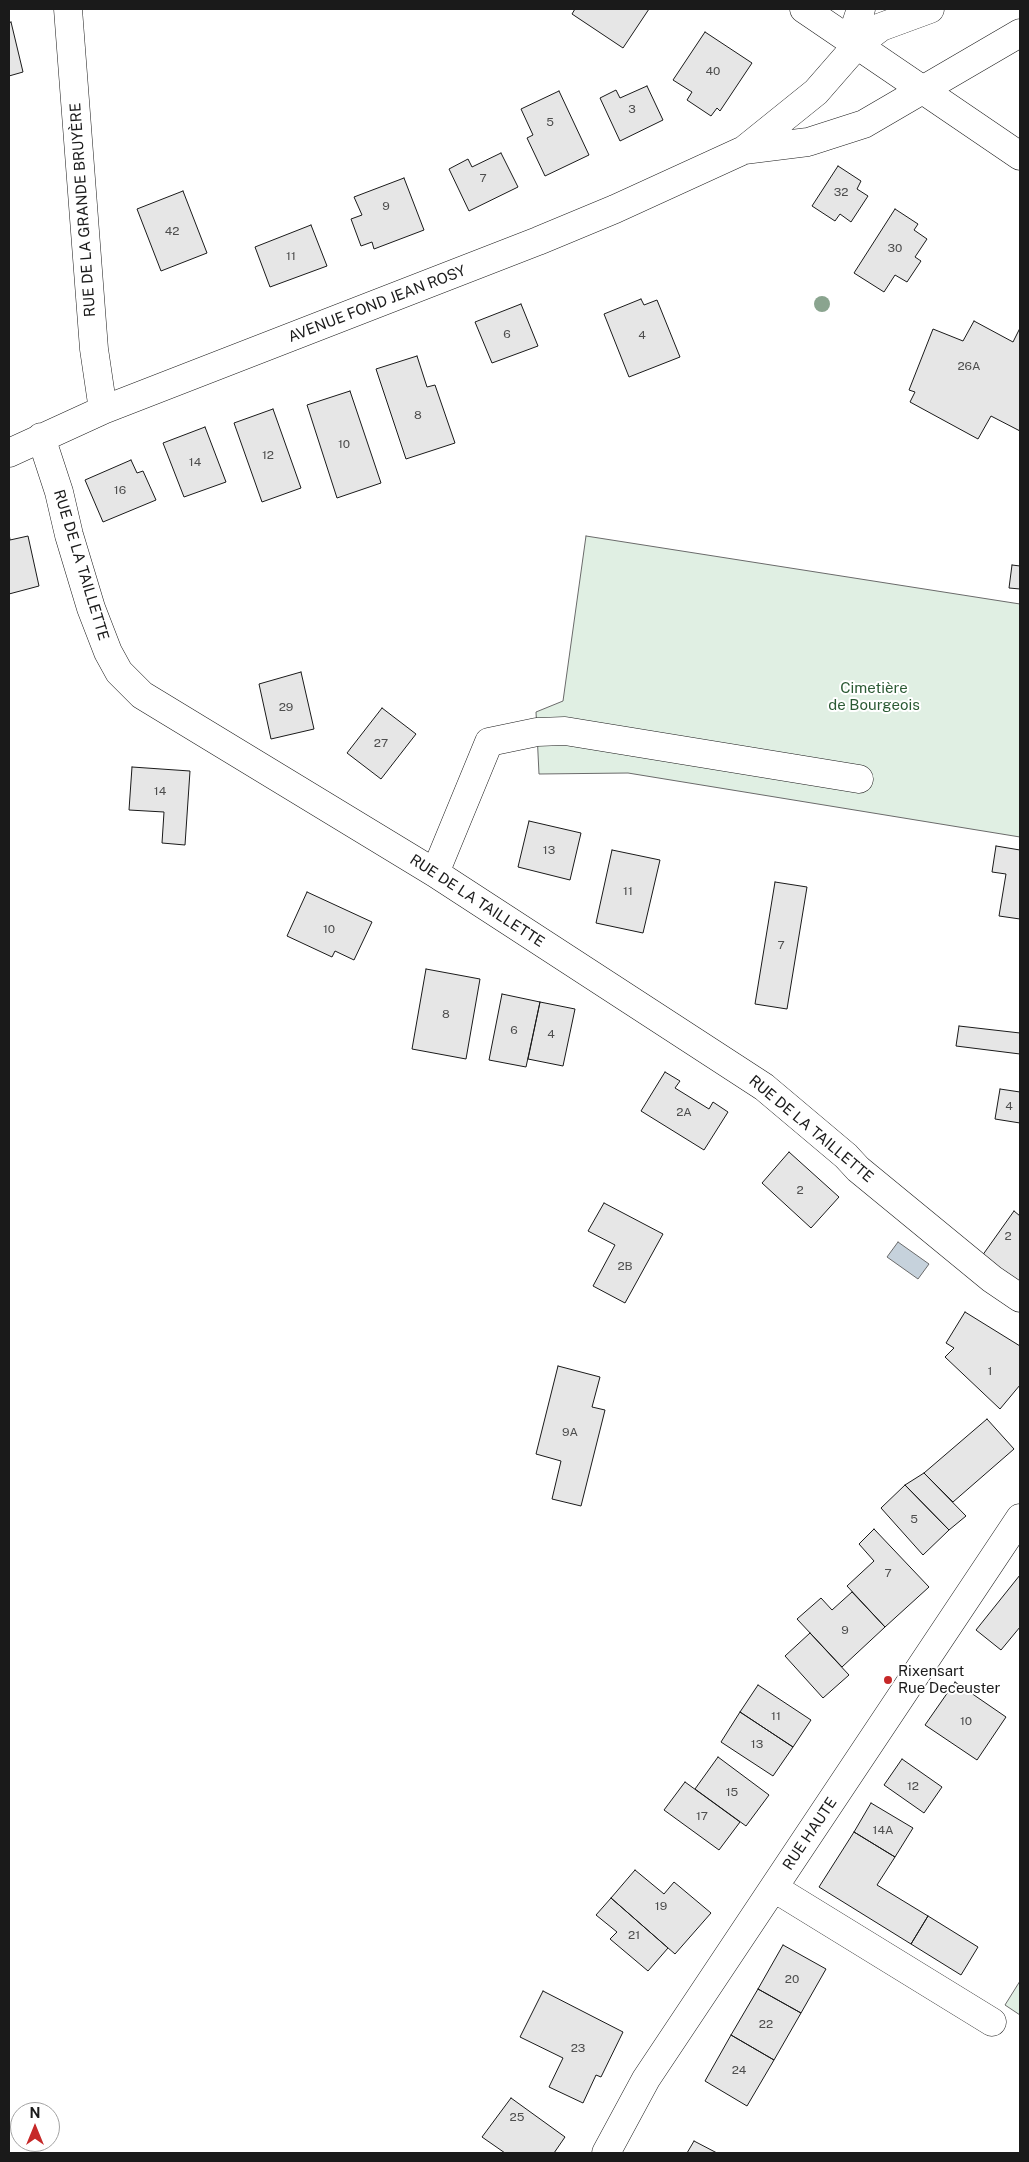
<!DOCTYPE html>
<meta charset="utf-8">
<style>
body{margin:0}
#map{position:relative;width:1029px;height:2162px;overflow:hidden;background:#fff;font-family:"Public Sans",sans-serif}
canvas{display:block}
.frame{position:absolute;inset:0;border:10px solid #1a1a1a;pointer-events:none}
.north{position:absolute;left:10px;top:2102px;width:50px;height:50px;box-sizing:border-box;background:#fff;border:1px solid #a3a3a3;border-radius:50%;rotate:0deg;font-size:14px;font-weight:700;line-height:20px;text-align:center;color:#1a1a1a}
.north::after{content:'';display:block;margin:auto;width:18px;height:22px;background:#c62828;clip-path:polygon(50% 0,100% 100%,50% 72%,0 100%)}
</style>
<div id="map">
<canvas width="1029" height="2162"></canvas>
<div class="frame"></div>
<div class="north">N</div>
</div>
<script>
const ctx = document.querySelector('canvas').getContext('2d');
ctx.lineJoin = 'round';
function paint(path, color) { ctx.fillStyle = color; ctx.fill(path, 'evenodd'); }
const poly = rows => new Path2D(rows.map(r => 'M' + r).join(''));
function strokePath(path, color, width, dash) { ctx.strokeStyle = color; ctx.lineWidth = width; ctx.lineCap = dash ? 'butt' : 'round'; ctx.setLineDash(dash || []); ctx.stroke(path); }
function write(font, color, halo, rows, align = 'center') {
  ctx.font = font + ' "Public Sans",sans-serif'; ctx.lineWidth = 4; ctx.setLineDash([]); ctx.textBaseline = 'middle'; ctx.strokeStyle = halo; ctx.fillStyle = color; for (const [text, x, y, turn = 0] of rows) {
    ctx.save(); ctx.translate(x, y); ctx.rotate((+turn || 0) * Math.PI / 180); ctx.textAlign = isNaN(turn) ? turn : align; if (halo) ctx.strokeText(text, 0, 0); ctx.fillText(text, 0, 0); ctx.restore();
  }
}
const green = poly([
 [586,536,1020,604,1020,837,628,773,539,774,536,712,563,701,586,536],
 [1020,1981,1020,2015,1005,2005,1020,1981]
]);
paint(green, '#e0efe3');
strokePath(green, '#6a6a6a', 1);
const water = poly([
 [898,1242,929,1264,918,1279,887,1257,898,1242]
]);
paint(water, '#c6d2dc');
strokePath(water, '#6a6a6a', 1);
const building = poly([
 [575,9,649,9,623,48,572,14,575,9],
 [11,22,23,72,9,76,9,23,11,22],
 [705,32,752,63,720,111,717,108,711,116,687,100,692,92,673,80,705,32],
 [647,86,663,120,620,141,600,98,616,90,620,98,647,86],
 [559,91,589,155,545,176,527,138,533,135,521,109,559,91],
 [501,153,518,187,469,211,449,169,468,159,472,167,501,153],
 [838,166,861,181,857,189,868,196,851,222,840,214,835,221,812,206,838,166],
 [404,178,424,230,374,249,372,242,361,246,351,219,362,215,354,197,404,178],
 [183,191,207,253,161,271,137,209,183,191],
 [895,209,918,224,914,230,927,239,915,257,921,261,907,282,895,275,884,292,854,273,895,209],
 [311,225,327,266,270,287,255,247,311,225],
 [641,299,644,305,657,300,680,357,629,377,604,314,641,299],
 [521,304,538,346,492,363,475,322,521,304],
 [974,321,1013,342,1020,328,1020,431,991,416,978,439,910,402,915,392,909,390,933,329,963,341,974,321],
 [417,356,427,387,435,385,455,443,406,459,376,369,417,356],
 [350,391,381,483,337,498,307,405,350,391],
 [273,409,301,488,262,502,234,423,273,409],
 [205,427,226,482,184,497,163,443,205,427],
 [131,460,137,473,143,471,156,500,103,522,85,480,131,460],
 [9,533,10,540,28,536,39,586,9,594,9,533],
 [1012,565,1020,566,1020,589,1009,588,1012,565],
 [301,672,314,729,271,739,259,684,301,672],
 [382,708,416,734,381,779,347,753,382,708],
 [132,767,190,771,185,845,162,843,164,812,129,810,132,767],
 [529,821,581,833,570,880,518,867,529,821],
 [996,846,1020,850,1020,919,999,916,1006,874,992,872,996,846],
 [612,850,660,860,643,933,596,923,612,850],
 [775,882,807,887,787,1009,755,1004,775,882],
 [307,892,372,922,354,960,335,951,332,957,287,936,307,892],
 [426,969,480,979,466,1059,412,1049,426,969],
 [502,994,540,1002,526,1067,489,1060,502,994],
 [540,1002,575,1009,563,1066,528,1059,540,1002],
 [959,1026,1020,1033,1020,1054,956,1046,959,1026],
 [665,1072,680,1081,675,1088,709,1109,713,1102,728,1112,704,1150,641,1111,665,1072],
 [1000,1089,1020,1092,1020,1123,995,1119,1000,1089],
 [789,1152,839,1197,811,1228,762,1183,789,1152],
 [604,1203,663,1234,625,1303,593,1286,615,1245,588,1231,604,1203],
 [1014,1211,1020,1216,1020,1284,982,1256,1014,1211],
 [965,1312,1020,1346,1020,1385,1000,1409,945,1357,954,1348,946,1343,965,1312],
 [558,1366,600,1377,592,1407,605,1410,581,1506,552,1499,561,1461,536,1454,558,1366],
 [987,1419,1014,1449,953,1502,924,1473,987,1419],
 [924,1473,966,1516,949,1530,905,1485,924,1473],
 [905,1485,949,1530,923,1555,881,1508,905,1485],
 [874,1529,929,1587,885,1627,847,1586,874,1561,859,1544,874,1529],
 [1020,1575,1020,1627,1001,1650,976,1630,1020,1575],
 [852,1592,885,1627,842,1667,797,1619,821,1598,832,1610,852,1592],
 [810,1633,849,1675,823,1698,785,1656,810,1633],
 [955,1682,1006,1717,977,1760,925,1725,955,1682],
 [758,1685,811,1720,793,1747,740,1712,758,1685],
 [740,1712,793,1747,773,1776,721,1742,740,1712],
 [718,1757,769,1795,746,1826,695,1789,718,1757],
 [902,1759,942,1787,924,1813,884,1785,902,1759],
 [685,1782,740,1822,719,1850,664,1810,685,1782],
 [871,1803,913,1828,895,1857,854,1832,871,1803],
 [854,1832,895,1857,877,1885,928,1916,911,1944,819,1887,854,1832],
 [635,1870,664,1894,674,1882,711,1913,675,1954,611,1898,635,1870],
 [611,1898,668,1948,648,1971,610,1939,617,1932,596,1915,611,1898],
 [928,1916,978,1947,961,1975,911,1944,928,1916],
 [783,1945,826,1969,801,2013,758,1989,783,1945],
 [758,1989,801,2013,774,2060,731,2035,758,1989],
 [543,1991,623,2032,601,2077,596,2075,583,2103,549,2087,563,2058,520,2037,543,1991],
 [731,2035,774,2060,747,2106,705,2081,731,2035],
 [511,2098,565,2137,554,2153,505,2153,482,2137,511,2098],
 [694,2141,717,2153,687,2153,694,2141]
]);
paint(building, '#e6e6e6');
strokePath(building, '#1a1a1a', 1);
const minor = poly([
 [68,9,94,349,103,410],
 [857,45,854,30,861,9],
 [744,150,808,142,864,124,1020,33],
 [41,437,59,492,69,535,91,608,108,652,119,672,142,695,435,873,764,1087,846,1156,858,1169,992,1279,1020,1298],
 [9,453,103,410,538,241,615,209,744,150,816,92,857,45,881,27,930,9],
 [435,873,489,742,537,732,565,731,859,779],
 [774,1888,992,2022],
 [606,2153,646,2079,1020,1518]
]);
const major = poly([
 [804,9,1020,156]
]);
strokePath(minor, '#1a1a1a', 29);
strokePath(major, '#1a1a1a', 29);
strokePath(minor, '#fff', 28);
strokePath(major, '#fff', 28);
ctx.fillStyle = '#8aa48f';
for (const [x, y] of [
 [822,304]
]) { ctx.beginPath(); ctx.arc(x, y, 8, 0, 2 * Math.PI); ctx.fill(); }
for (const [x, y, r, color] of [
 [888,1680,5,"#c62828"]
]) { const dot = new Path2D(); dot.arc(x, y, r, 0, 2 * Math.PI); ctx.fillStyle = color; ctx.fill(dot); strokePath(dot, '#fff', 2); }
write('12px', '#4d4d4d', null, [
 ["40",713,71],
 ["3",632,109],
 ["5",550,122],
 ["7",483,178],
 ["32",841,192],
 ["9",386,206],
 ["42",172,231],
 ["30",895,248],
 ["11",291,256],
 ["6",507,334],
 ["4",642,335],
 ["26A",969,366],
 ["8",418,415],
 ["10",344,444],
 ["12",268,455],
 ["14",195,462],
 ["16",120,490],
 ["29",286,707],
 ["27",381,743],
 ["14",160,791],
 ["13",549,850],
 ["11",628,891],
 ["10",329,929],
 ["7",781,945],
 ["8",446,1014],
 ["6",514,1030],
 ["4",551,1034],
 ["4",1009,1106],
 ["2A",684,1112],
 ["2",800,1190],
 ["2",1008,1236],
 ["2B",625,1266],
 ["1",990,1371],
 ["9A",570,1432],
 ["5",914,1519],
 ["7",888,1573],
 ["9",845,1630],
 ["11",776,1716],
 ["10",966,1721],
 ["13",757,1744],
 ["12",913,1786],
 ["15",732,1792],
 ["17",702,1816],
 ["14A",883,1830],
 ["19",661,1906],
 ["21",634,1935],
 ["20",792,1979],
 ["22",766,2024],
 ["23",578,2048],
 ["24",739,2070],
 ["25",517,2117]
]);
write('15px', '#1a1a1a', '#fff', [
 ["RUE DE LA GRANDE BRUYÈRE",83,210,-94],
 ["AVENUE FOND JEAN ROSY",377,304,-21],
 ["RUE DE LA TAILLETTE",81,565,73],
 ["RUE DE LA TAILLETTE",477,901,33],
 ["RUE DE LA TAILLETTE",811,1129,40],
 ["RUE HAUTE",810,1834,-56]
]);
write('15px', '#2b5a34', '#fff', [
 ["Cimetière",874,688],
 ["de Bourgeois",874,705]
]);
write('15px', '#1a1a1a', '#fff', [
 ["Rixensart",898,1671],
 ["Rue Deceuster",898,1688]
], 'left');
</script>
